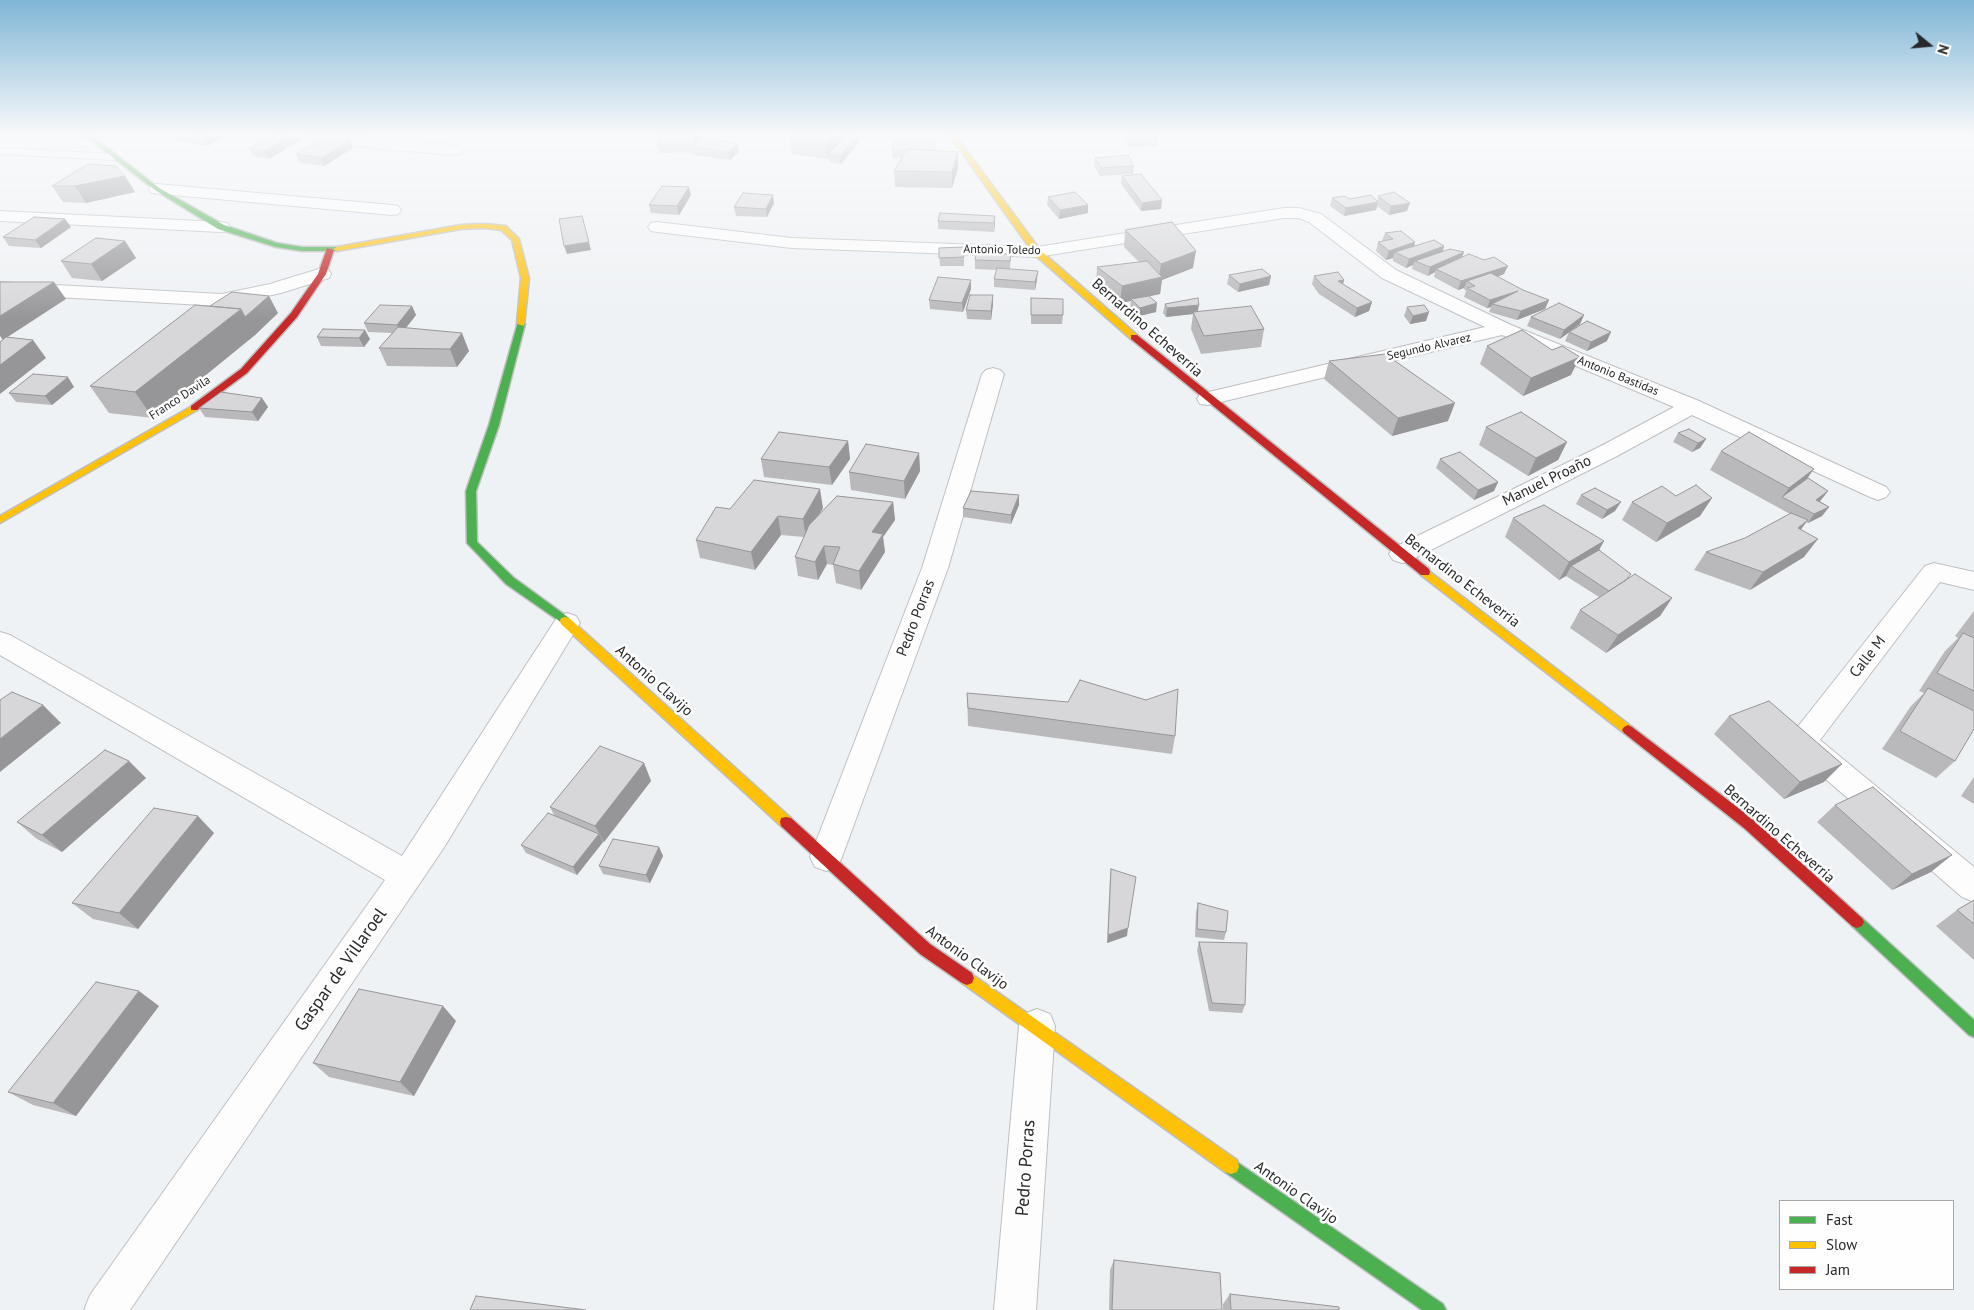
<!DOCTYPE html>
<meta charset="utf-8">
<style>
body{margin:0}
#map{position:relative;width:1974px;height:1310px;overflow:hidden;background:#eff2f5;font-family:"PT Sans",sans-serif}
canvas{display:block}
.legend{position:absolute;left:1779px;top:1200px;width:175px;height:90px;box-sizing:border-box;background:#fefefe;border:1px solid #a8a8a9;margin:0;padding:6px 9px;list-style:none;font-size:15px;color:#26282a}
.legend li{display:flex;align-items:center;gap:10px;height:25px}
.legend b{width:25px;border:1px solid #a8a8a9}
.north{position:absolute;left:1904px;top:20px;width:50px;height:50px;-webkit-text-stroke:4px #fefefe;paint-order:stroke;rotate:107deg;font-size:14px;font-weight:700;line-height:20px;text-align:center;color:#26282a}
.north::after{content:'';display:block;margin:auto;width:18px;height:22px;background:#26282a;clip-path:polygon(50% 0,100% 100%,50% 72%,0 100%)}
</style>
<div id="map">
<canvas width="1974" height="1310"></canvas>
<ul class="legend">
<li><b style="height:6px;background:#4caf50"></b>Fast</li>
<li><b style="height:6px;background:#ffc107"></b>Slow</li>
<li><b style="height:6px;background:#c62828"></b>Jam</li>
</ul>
<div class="north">N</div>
</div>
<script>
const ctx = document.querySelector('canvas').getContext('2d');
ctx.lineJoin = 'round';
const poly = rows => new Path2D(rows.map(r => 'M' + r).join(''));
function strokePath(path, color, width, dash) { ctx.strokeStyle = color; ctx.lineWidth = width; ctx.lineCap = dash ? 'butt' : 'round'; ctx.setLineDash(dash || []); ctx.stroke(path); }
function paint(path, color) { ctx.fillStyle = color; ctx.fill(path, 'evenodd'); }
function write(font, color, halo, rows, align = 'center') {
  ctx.font = font + ' "PT Sans",sans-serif'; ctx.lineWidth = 5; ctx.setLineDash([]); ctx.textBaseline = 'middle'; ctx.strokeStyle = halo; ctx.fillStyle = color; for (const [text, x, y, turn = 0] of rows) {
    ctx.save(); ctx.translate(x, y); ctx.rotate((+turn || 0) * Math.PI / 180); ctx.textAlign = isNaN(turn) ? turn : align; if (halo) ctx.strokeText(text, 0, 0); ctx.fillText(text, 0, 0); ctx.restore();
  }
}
const lane = poly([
 [0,148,115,154,120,157,115,160,0,154,0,148]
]);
const street = poly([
 [308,136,356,136,456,145,462,147,464,150,462,153,456,155,381,149,316,141,310,139,308,136],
 [157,184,392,205,398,206,401,210,398,214,392,215,151,193,149,189,151,185,157,184],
 [1284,208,1299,208,1321,214,1396,270,1511,325,1699,401,1886,487,1890,492,1886,497,1878,500,1870,497,1692,415,1617,456,1411,560,1402,563,1393,560,1389,554,1393,548,1601,446,1674,407,1502,335,1208,405,1200,404,1197,399,1200,394,1485,327,1382,278,1309,222,1298,218,1284,218,1037,257,792,248,657,232,651,231,648,227,651,223,657,222,792,238,1037,247,1284,208],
 [0,211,221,222,227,223,230,227,227,231,221,232,0,221,0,211],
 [322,268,329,270,331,274,329,278,281,293,222,306,0,294,0,282,222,294,270,284,322,268],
 [993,368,1000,370,1004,374,948,568,842,857,837,867,826,871,815,867,810,857,922,568,982,374,986,370,993,368],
 [1934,563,1974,572,1974,590,1940,582,1820,740,1974,867,1974,902,1962,897,1792,750,1787,742,1792,734,1925,566,1934,563],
 [567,613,576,616,580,623,443,849,130,1310,84,1310,90,1295,385,880,0,655,0,632,10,635,402,856,558,616,567,613],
 [1037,1009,1050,1014,1055,1026,1036,1310,994,1310,1019,1026,1024,1014,1037,1009]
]);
const fast = poly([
 [85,136,92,136,159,188,224,225,277,243,302,247,337,247,341,249,337,251,302,251,276,247,218,229,155,190,85,136],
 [518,322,525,324,499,425,476,491,477,542,514,578,569,618,570,621,569,624,565,625,506,584,467,543,466,491,489,425,518,322],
 [1857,916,1862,918,1974,1020,1974,1037,1969,1035,1852,926,1850,922,1852,918,1857,916],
 [1231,1158,1443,1304,1446,1310,1422,1310,1225,1172,1223,1166,1225,1160,1231,1158]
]);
const slow = poly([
 [950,136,956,136,1040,250,1137,335,1137,339,1131,339,1034,254,950,136],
 [484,224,506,226,519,239,529,278,524,326,517,324,521,278,512,240,501,230,484,228,461,229,337,251,333,249,337,247,461,225,484,224],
 [194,405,197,406,197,410,0,523,0,516,194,405],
 [1425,568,1632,727,1634,730,1632,733,1624,733,1421,575,1420,572,1425,568],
 [565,617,569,618,791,818,792,822,791,826,786,827,781,826,561,624,560,621,561,618,565,617],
 [967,971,1237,1160,1239,1166,1237,1172,1231,1174,1225,1172,962,983,960,978,962,973,967,971]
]);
const jam = poly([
 [327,248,334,250,326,274,297,317,247,373,197,410,191,410,191,406,241,369,291,313,318,274,327,248],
 [1131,335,1137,335,1429,569,1430,572,1429,575,1421,575,1131,339,1131,335],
 [1628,725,1632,727,1754,820,1862,918,1864,922,1862,926,1857,928,1852,926,1744,828,1624,733,1622,730,1624,727,1628,725],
 [786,817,791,818,930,944,972,973,974,978,972,983,967,985,962,983,920,954,781,826,780,822,781,818,786,817]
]);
strokePath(lane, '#bdbfc1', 2);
strokePath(street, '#bdbfc1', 2);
strokePath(fast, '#bdbfc1', 3);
strokePath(slow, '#bdbfc1', 3);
strokePath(jam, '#bdbfc1', 3);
paint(lane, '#fdfdfe');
paint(street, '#fdfdfe');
paint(fast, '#4caf50');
paint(slow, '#ffc107');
paint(jam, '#c62828');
paint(poly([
 [176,136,226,136,207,146,179,141],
 [792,136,843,136,843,138,845,136,860,136,860,141,841,164,830,162,829,157,828,159,792,154,790,139],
 [1123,136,1157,136,1158,138,1157,146,1128,147],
 [301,140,269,159,253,156,249,148],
 [350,140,353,148,324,166,300,163,296,154],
 [698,140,737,143,739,151,730,160,693,155,692,152,659,153,657,145],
 [892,150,935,150,958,152,958,168,952,188,895,187,894,171,901,158,893,158],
 [1095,158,1134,166,1133,174,1100,176,1094,166],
 [125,176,135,192,86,203,63,202,52,186],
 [1122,176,1162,200,1161,209,1141,211,1121,184],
 [691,195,679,215,651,213,649,205],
 [1378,196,1407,211,1389,215,1377,206,1376,210,1344,216,1330,206,1332,198,1377,201],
 [1048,197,1088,213,1059,219,1047,205],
 [774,203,767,217,736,216,734,207],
 [995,216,995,224,994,232,938,229,938,221],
 [71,227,41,248,9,246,3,237],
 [1125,230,1193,268,1162,280,1160,294,1150,296,1156,312,1139,316,1130,307,1131,301,1120,303,1096,284,1097,267,1139,262,1124,247],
 [1385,233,1415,242,1414,246,1444,246,1443,251,1462,257,1504,274,1498,277,1523,290,1549,300,1545,309,1517,320,1489,312,1491,307,1487,308,1464,297,1466,291,1464,289,1464,288,1458,290,1434,277,1435,272,1428,276,1412,269,1413,265,1406,268,1393,261,1393,258,1386,260,1376,251,1378,242,1382,241],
 [125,241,136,258,102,281,72,278,61,261],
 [964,247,964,266,940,266,939,248],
 [1011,254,1010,269,1037,280,1035,290,994,287,994,279,997,270,975,269,975,260],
 [1229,275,1271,276,1269,285,1238,292,1227,284],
 [1314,276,1344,280,1343,284,1372,302,1369,311,1355,317,1319,294,1312,284],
 [971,289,963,312,930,309,929,300],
 [993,295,993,304,991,320,967,319,966,310],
 [1031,298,1063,315,1062,324,1031,324],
 [1165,304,1199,305,1198,311,1264,329,1261,347,1201,354,1191,329,1193,314,1166,317,1163,313],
 [412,306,416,315,406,328,469,351,457,367,387,366,379,348,392,333,368,332,364,323],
 [1407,307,1426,321,1410,324,1404,316],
 [278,313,255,335,153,418,109,413,90,386],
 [1584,315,1580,324,1560,339,1527,326,1531,317],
 [323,329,370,339,364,347,321,346,317,337],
 [1569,332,1607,341,1587,351,1565,341],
 [1487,346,1571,375,1523,396,1480,364],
 [1329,361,1448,421,1392,436,1324,379],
 [74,387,52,405,16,402,9,393],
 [262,398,268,407,258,421,205,417,199,408],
 [1486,427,1567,442,1558,460,1528,476,1479,445],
 [1678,433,1706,439,1700,448,1692,452,1673,442],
 [848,441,850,459,832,485,764,477,761,459],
 [1721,451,1808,478,1828,491,1820,501,1829,507,1822,516,1808,523,1806,522,1801,530,1804,557,1750,590,1694,570,1706,552,1745,538,1790,514,1710,470],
 [919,453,920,471,905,499,851,490,849,472],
 [1440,459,1498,482,1494,491,1474,500,1436,468],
 [1581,495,1615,511,1602,519,1576,504],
 [1676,496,1712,498,1700,516,1656,542,1622,520,1632,502],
 [893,502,895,520,883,537,885,552,861,590,836,583,833,565,827,564,818,580,798,576,795,557,804,537,781,535,755,570,700,558,696,540,730,509,823,508,818,516],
 [1019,505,1011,524,963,517,963,508],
 [1513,518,1604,541,1599,550,1629,578,1672,598,1660,616,1606,653,1570,628,1580,610,1599,597,1566,576,1559,580,1505,537],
 [1974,611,1974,729,1955,761,1936,778,1882,749,1911,706,1924,693,1919,691,1945,651,1958,638,1955,636],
 [967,693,1175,736,1172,754,968,726],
 [1729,716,1824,782,1784,799,1714,734],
 [644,763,651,781,604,842,603,842,577,875,526,853,521,845,554,815,550,807],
 [1974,777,1974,804,1961,796],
 [146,778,62,852,37,839,17,822],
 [1835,805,1931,872,1892,890,1817,822],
 [214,833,138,929,93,919,72,903],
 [659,847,663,856,650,883,603,874,599,866],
 [1111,869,1127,936,1107,943,1110,878],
 [1974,900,1974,960,1936,926,1957,910],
 [1198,903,1226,932,1224,940,1195,937,1196,912],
 [1199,942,1245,1005,1242,1013,1209,1011,1197,950],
 [159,1006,76,1116,33,1105,8,1092],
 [456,1021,414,1096,329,1077,313,1063],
 [1114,1260,1222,1310,1109,1310,1110,1270],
 [1230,1294,1339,1310,1223,1310,1223,1304]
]), '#b9b9bb');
paint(poly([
 [206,136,226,136,207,146,203,138],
 [290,136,299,136,301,140,269,159,265,151],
 [695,136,700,136,696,147,693,147,693,144],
 [831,136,843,136,843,140,829,154,829,157,828,159,826,143],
 [857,136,860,136,860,141,841,164,840,156],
 [350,140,353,148,324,166,321,158],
 [737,143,739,151,730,160,728,152],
 [958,152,958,168,952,188,952,172],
 [125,176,135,192,86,203,75,186],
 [689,187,691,195,679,215,677,206],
 [773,195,774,203,767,217,766,209],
 [1162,200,1161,209,1141,211,1142,203],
 [1378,202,1376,210,1344,216,1346,208],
 [1410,203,1407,211,1389,215,1391,206],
 [1088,205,1088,213,1059,219,1060,210],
 [582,216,591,250,567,254,564,246],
 [995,216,995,224,994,232,994,223],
 [65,219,71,227,41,248,35,240],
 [125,241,136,258,102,281,91,264],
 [1415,242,1413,251,1395,252,1393,258,1386,260,1389,251],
 [1444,246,1442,255,1415,261,1413,265,1406,268,1409,259],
 [1196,251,1193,268,1162,280,1160,294,1133,300,1131,299,1131,301,1120,303,1122,286,1159,277,1161,264],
 [1464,252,1461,261,1436,269,1435,272,1428,276,1430,267],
 [1508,266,1504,274,1473,285,1467,281,1464,288,1458,290,1461,281],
 [1038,271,1037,280,1035,290,1035,282],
 [1271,276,1269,285,1238,292,1240,284],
 [971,280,971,289,963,312,962,303],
 [1344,280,1342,289,1338,281],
 [54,282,66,299,3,340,0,336,0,316],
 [1518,291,1492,304,1491,307,1487,308,1490,300],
 [993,295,993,304,991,320,991,311],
 [269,296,278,313,255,335,153,418,135,392,241,309],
 [1549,300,1545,309,1517,320,1521,311],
 [1372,302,1369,311,1355,317,1357,308],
 [1157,303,1156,312,1139,316,1140,308],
 [1199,305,1197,313,1193,312,1193,314,1166,317,1167,308],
 [412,306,416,315,401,334,397,325],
 [1429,312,1426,321,1410,324,1413,316],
 [1584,315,1580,324,1560,339,1564,330],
 [365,330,370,339,364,347,359,338],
 [1611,332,1607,341,1587,351,1591,342],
 [462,333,469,351,457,367,450,349],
 [33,340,46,358,0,394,0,365],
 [1580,357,1571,375,1523,396,1531,378],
 [68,377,74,387,52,405,45,396],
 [262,398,268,407,258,421,252,412],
 [1455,403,1448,421,1392,436,1398,418],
 [1706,439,1700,448,1692,452,1698,443],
 [848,441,850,459,832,485,829,467],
 [1567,442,1558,460,1528,476,1536,458],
 [919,453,920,471,905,499,904,481],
 [1814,469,1801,487,1782,497,1789,488],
 [1498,482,1494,491,1474,500,1478,490],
 [820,489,823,508,806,537,803,519],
 [1828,491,1821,500,1810,509,1816,500],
 [1019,495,1019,505,1011,524,1011,515],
 [1712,498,1700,516,1656,542,1667,523],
 [893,502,895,520,883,537,885,552,861,590,859,571,872,532],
 [1621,502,1615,511,1602,519,1607,510],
 [1829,507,1822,516,1808,523,1814,514],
 [778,516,781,535,755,570,751,552],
 [1808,520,1794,538,1798,528],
 [1818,539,1804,557,1750,590,1763,572],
 [1604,541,1594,559,1571,566,1566,576,1559,580,1569,562],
 [824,546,827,564,818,580,815,562],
 [1672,598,1660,616,1606,653,1618,635],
 [43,705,61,723,0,772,0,739],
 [129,761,146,778,62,852,42,835],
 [644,763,651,781,604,842,595,826],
 [1842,764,1824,782,1784,799,1800,782],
 [198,816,214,833,138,929,119,913],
 [599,834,603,842,577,875,573,867],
 [659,847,663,856,650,883,646,875],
 [1952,855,1931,872,1892,890,1912,874],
 [1128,928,1127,936,1107,943,1108,935],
 [139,991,159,1006,76,1116,53,1103],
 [443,1006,456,1021,414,1096,400,1082]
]), '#969698');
const building = poly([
 [193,136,206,136,203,138,193,136],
 [270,136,290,136,265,151,249,148,270,136],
 [661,136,695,136,693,144,657,145,661,136],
 [792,136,831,136,826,143,790,139,792,136],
 [845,136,857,136,840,156,829,154,845,136],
 [1128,136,1157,136,1158,138,1129,139,1128,136],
 [325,137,350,140,321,158,296,154,325,137],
 [700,138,737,143,728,152,691,147,700,138],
 [894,139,935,139,935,150,907,149,906,150,892,150,894,139],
 [907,149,958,152,952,172,894,171,907,149],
 [1128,155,1134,166,1101,168,1095,158,1128,155],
 [88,164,116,166,125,176,75,186,52,186,88,164],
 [1141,174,1162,200,1142,203,1122,176,1141,174],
 [662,186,689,187,677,206,649,205,662,186],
 [1075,192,1088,205,1060,210,1048,197,1075,192],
 [1394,192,1410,203,1391,206,1378,196,1394,192],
 [743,193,773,195,766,209,734,207,743,193],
 [1371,195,1378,202,1346,208,1332,198,1344,196,1350,199,1371,195],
 [940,213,995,216,994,223,938,221,940,213],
 [582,216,589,242,564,246,559,219,582,216],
 [34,217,65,219,35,240,3,237,34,217],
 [1172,222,1196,251,1161,264,1125,230,1172,222],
 [1401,231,1415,242,1389,251,1378,242,1393,239,1385,233,1401,231],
 [96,238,125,241,91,264,61,261,96,238],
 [1434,240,1444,246,1409,259,1395,252,1434,240],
 [964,247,964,257,939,258,939,248,964,247],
 [1450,249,1464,252,1430,267,1415,261,1450,249],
 [976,253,1011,254,1010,261,975,260,976,253],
 [1469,254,1484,260,1494,257,1508,266,1461,281,1436,269,1469,254],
 [1147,261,1162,277,1122,286,1097,267,1147,261],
 [997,268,1038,271,1035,282,994,279,997,268],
 [1262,269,1271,276,1240,284,1229,275,1262,269],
 [1338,272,1344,280,1338,281,1372,302,1357,308,1322,285,1314,276,1338,272],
 [1491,273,1523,290,1549,300,1521,311,1492,304,1518,291,1490,300,1467,288,1475,286,1467,281,1491,273],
 [938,277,971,280,962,303,929,300,938,277],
 [0,282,54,282,0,316,0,282],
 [232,292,269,296,245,317,241,309,210,306,232,292],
 [970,295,993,295,991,311,966,310,970,295],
 [1149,296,1157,303,1140,308,1131,299,1149,296],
 [1031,298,1063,299,1063,315,1031,315,1031,298],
 [1198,298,1199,305,1167,308,1165,304,1198,298],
 [1559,303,1584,315,1564,330,1531,317,1559,303],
 [195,305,241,309,135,392,90,386,195,305],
 [380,305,412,306,397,325,364,323,380,305],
 [1424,305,1429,312,1413,316,1407,307,1424,305],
 [1251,306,1264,329,1204,336,1193,312,1251,306],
 [1587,321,1611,332,1591,342,1569,332,1587,321],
 [398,327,462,333,450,349,379,348,398,327],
 [323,329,365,330,359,338,317,337,323,329],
 [1522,330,1552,350,1562,346,1580,357,1531,378,1487,346,1522,330],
 [6,337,33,340,0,365,0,342,6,337],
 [1385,354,1455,403,1398,418,1329,361,1385,354],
 [33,374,68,377,45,396,9,393,33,374],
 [221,392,262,398,252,412,199,408,221,392],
 [1521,412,1567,442,1536,458,1486,427,1521,412],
 [1689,429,1706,439,1698,443,1678,433,1689,429],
 [779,432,848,441,829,467,761,459,779,432],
 [1749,432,1814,469,1789,488,1721,451,1749,432],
 [866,444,919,453,904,481,849,472,866,444],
 [1460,452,1498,482,1478,490,1440,459,1460,452],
 [1808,478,1828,491,1816,500,1829,507,1814,514,1782,497,1808,478],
 [754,480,820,489,803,519,778,516,751,552,696,540,716,507,730,509,754,480],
 [1696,485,1712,498,1667,523,1632,502,1662,486,1676,496,1696,485],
 [1595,488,1621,502,1607,510,1581,495,1595,488],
 [971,491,1019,495,1011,515,963,508,971,491],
 [837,496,893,502,872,532,883,534,859,571,833,564,840,547,824,546,815,562,795,557,809,525,837,496],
 [1544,505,1604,541,1569,562,1513,518,1544,505],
 [1791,513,1808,520,1798,528,1818,539,1763,572,1706,552,1745,538,1791,513],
 [1599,550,1631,574,1626,580,1609,591,1571,566,1599,550],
 [1635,574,1672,598,1618,635,1580,610,1635,574],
 [1963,633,1974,638,1974,691,1937,673,1963,633],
 [1080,680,1146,700,1178,689,1175,736,968,708,967,693,1068,702,1080,680],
 [1928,688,1974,711,1974,729,1955,761,1900,731,1928,688],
 [12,692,43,705,0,739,0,700,12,692],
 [1769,701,1842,764,1800,782,1729,716,1769,701],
 [600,746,644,763,595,826,550,807,600,746],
 [105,750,129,761,42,835,17,822,105,750],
 [1873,787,1952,855,1912,874,1835,805,1873,787],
 [154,808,198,816,119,913,72,903,154,808],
 [548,813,599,834,573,867,521,845,548,813],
 [613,839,659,847,646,875,599,866,613,839],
 [1111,869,1136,877,1128,928,1108,935,1111,869],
 [1974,900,1974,924,1957,910,1974,900],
 [1198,903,1228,911,1226,932,1197,929,1198,903],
 [1199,942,1247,943,1245,1005,1212,1003,1199,942],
 [96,982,139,991,53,1103,8,1092,96,982],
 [359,989,443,1006,400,1082,313,1063,359,989],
 [1114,1260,1220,1273,1222,1310,1112,1310,1114,1260],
 [1230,1294,1339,1307,1339,1310,1231,1310,1230,1294],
 [476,1296,586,1310,470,1310,476,1296]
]);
paint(building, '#d7d7d9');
strokePath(building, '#969698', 1);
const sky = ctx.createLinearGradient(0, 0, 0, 320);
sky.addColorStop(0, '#80b6d6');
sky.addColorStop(0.42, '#f8f9fa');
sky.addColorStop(1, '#f8f9fa00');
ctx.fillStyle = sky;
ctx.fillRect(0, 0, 1974, 320);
write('12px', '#26282a', '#fefefe', [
 ["Antonio Toledo",1002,250,1],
 ["Segundo Alvarez",1429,347,-13],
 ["Antonio Bastidas",1618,376,22],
 ["Franco Davila",180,398,-33]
]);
write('15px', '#26282a', '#fefefe', [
 ["Bernardino Echeverria",1147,328,41],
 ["Manuel Proaño",1547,481,-26],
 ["Bernardino Echeverria",1462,581,38],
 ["Pedro Porras",916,618,-69],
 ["Calle M",1868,657,-52],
 ["Antonio Clavijo",654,681,42],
 ["Bernardino Echeverria",1779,834,41],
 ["Antonio Clavijo",967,958,36],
 ["Antonio Clavijo",1296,1193,35]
]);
write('18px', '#26282a', '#fefefe', [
 ["Gaspar de Villaroel",341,970,-55],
 ["Pedro Porras",1026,1168,-86]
]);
</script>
